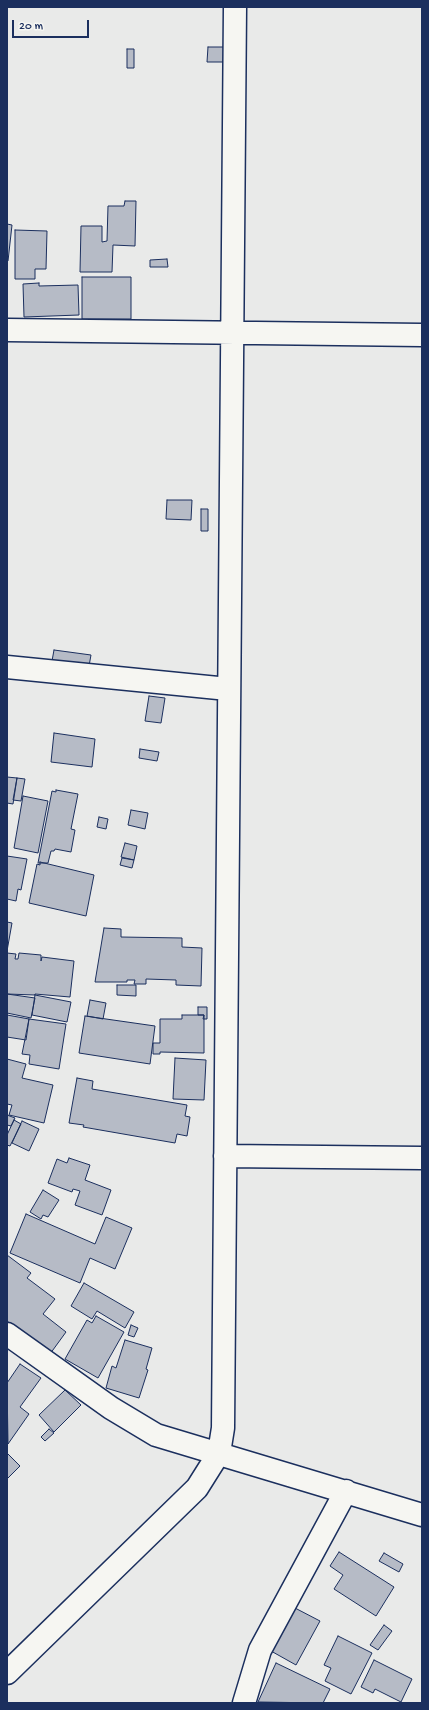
<!DOCTYPE html>
<style>
body{margin:0}
#map{position:relative;width:429px;height:1710px;overflow:hidden;background:#e9eae9;font-family:"Gochi Hand",sans-serif}
canvas{display:block}
.frame{position:absolute;inset:0;border:8px solid #1b2f5e;pointer-events:none}
.scale{position:absolute;left:12px;top:20px;width:77px;height:18px;box-sizing:border-box;border:2px solid #1b2f5e;border-top:0;padding-left:5px;font-size:12px;line-height:14px;white-space:nowrap;color:#1b2f5e;-webkit-text-stroke:3px #f6f6f2;paint-order:stroke}
</style>
<div id="map">
<canvas width="429" height="1710"></canvas>
<div class="frame"></div>
<div class="scale">20 m</div>
</div>
<script>
const ctx = document.querySelector('canvas').getContext('2d');
ctx.lineJoin = 'round';
function paint(path, color) { ctx.fillStyle = color; ctx.fill(path, 'evenodd'); }
const poly = rows => new Path2D(rows.map(r => 'M' + r).join(''));
function strokePath(path, color, width, dash) { ctx.strokeStyle = color; ctx.lineWidth = width; ctx.lineCap = dash ? 'butt' : 'round'; ctx.setLineDash(dash || []); ctx.stroke(path); }
const building = poly([
 [208,47,224,47,224,62,207,62,208,47],
 [127,49,134,49,134,68,127,68,127,49],
 [125,201,136,201,135,246,113,245,112,272,80,272,81,226,102,226,102,242,107,241,108,206,124,206,125,201],
 [7,224,12,225,8,261,7,261,7,224],
 [15,230,47,231,46,269,35,269,35,279,15,279,15,230],
 [167,259,168,267,150,267,150,260,167,259],
 [82,277,131,277,131,319,82,319,82,277],
 [39,283,39,286,78,285,79,315,24,317,23,284,39,283],
 [167,500,192,500,191,520,166,519,167,500],
 [201,509,208,509,208,531,201,531,201,509],
 [54,650,91,655,89,666,52,661,54,650],
 [149,696,165,698,161,723,145,721,149,696],
 [54,733,95,739,92,767,51,762,54,733],
 [140,749,159,752,157,761,139,758,140,749],
 [7,777,17,778,13,804,7,803,7,777],
 [17,778,25,779,21,801,13,800,17,778],
 [56,790,78,794,71,829,75,830,71,852,55,849,54,851,51,851,48,863,38,863,52,791,56,792,56,790],
 [23,796,48,801,38,853,14,848,23,796],
 [131,810,148,813,145,829,128,825,131,810],
 [99,817,108,819,106,829,97,827,99,817],
 [125,843,137,846,134,860,121,857,125,843],
 [7,856,27,859,21,890,18,889,16,901,7,899,7,856],
 [122,858,134,860,132,868,120,865,122,858],
 [40,862,94,875,86,916,29,903,37,864,40,865,40,862],
 [7,922,12,923,7,951,7,922],
 [104,928,121,929,121,937,182,938,182,947,202,948,201,986,176,985,176,980,146,979,146,984,134,984,135,980,127,980,127,982,95,982,104,928],
 [7,953,16,954,15,959,18,959,19,953,41,955,41,961,42,957,74,961,70,997,35,994,35,995,7,994,7,953],
 [117,985,136,985,136,996,117,995,117,985],
 [7,994,35,998,31,1018,7,1013,7,994],
 [35,995,71,1002,67,1022,32,1015,35,995],
 [90,1000,106,1003,103,1019,87,1016,90,1000],
 [198,1007,207,1007,207,1019,203,1019,204,1015,198,1015,198,1007],
 [7,1015,29,1019,26,1040,7,1037,7,1015],
 [182,1015,204,1015,204,1053,160,1052,160,1054,153,1054,153,1043,160,1043,160,1019,182,1019,182,1015],
 [85,1016,155,1026,150,1064,79,1053,85,1016],
 [29,1019,66,1024,59,1069,29,1064,30,1055,22,1054,29,1019],
 [175,1058,206,1060,204,1100,173,1099,175,1058],
 [7,1059,26,1064,22,1078,53,1085,44,1123,9,1115,12,1105,7,1104,7,1059],
 [77,1078,93,1081,92,1089,187,1105,185,1116,190,1117,187,1136,177,1134,175,1143,83,1127,84,1125,69,1123,77,1078],
 [7,1115,15,1118,11,1126,7,1125,7,1115],
 [14,1120,21,1124,10,1146,7,1145,7,1135,14,1120],
 [22,1121,39,1129,29,1151,12,1143,22,1121],
 [69,1158,90,1165,85,1180,111,1190,102,1215,75,1205,80,1191,73,1189,72,1192,48,1183,57,1159,67,1163,69,1158],
 [43,1190,59,1200,48,1217,43,1215,41,1219,30,1212,43,1190],
 [26,1214,95,1244,106,1217,132,1228,115,1269,90,1258,80,1283,10,1253,26,1214],
 [7,1255,31,1273,27,1278,55,1299,43,1314,66,1332,50,1354,7,1321,7,1255],
 [84,1283,134,1312,125,1328,97,1311,92,1319,71,1306,84,1283],
 [96,1316,124,1332,98,1378,65,1359,87,1320,92,1323,96,1316],
 [131,1325,138,1328,134,1337,128,1335,131,1325],
 [125,1340,152,1348,146,1369,148,1370,139,1398,106,1388,112,1366,116,1368,125,1340],
 [20,1364,41,1378,20,1407,29,1414,8,1444,7,1383,20,1364],
 [65,1390,81,1405,54,1432,39,1415,65,1390],
 [49,1429,54,1433,45,1441,41,1437,49,1429],
 [7,1453,20,1466,7,1479,7,1453],
 [339,1552,394,1587,376,1616,334,1589,343,1575,330,1566,339,1552],
 [384,1553,403,1564,399,1572,379,1561,384,1553],
 [295,1608,320,1621,296,1665,271,1651,295,1608],
 [384,1625,392,1631,378,1650,370,1645,384,1625],
 [338,1636,372,1653,351,1694,325,1681,331,1668,324,1665,338,1636],
 [374,1660,412,1679,401,1702,375,1689,373,1693,361,1687,374,1660],
 [276,1663,330,1689,323,1703,258,1702,276,1663]
]);
paint(building, '#b6bbc6');
strokePath(building, '#1b2f5e', 1);
const minor = poly([
 [7,330,422,335],
 [7,667,228,689],
 [225,1156,422,1158],
 [7,1334,111,1408,156,1435,422,1515],
 [7,1673,197,1488,219,1453,223,1428,235,7],
 [244,1703,260,1650,346,1491]
]);
strokePath(minor, '#1b2f5e', 25);
strokePath(minor, '#f6f6f2', 22);
</script>
